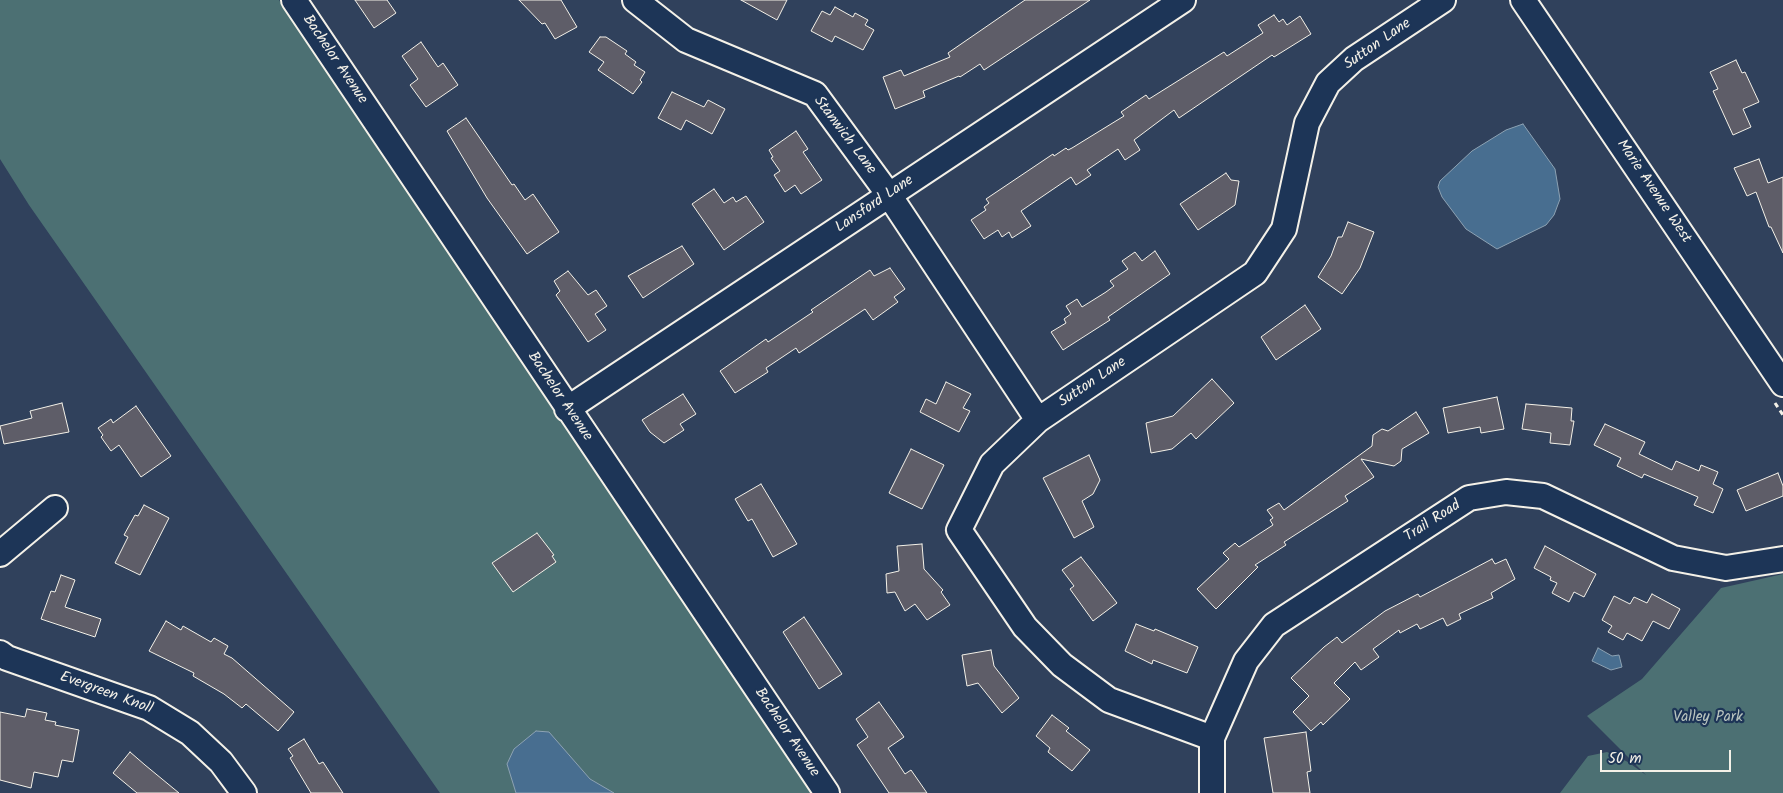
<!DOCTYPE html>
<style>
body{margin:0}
#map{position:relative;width:1783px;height:793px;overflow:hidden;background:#30415c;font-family:Kalam,sans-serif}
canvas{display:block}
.scale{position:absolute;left:1600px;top:750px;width:131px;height:22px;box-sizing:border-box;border:2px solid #f4f1e8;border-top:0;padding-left:6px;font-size:15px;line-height:18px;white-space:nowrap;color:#f4f1e8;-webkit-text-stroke:4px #1d3557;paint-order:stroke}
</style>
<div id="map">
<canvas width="1783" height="793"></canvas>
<div class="scale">50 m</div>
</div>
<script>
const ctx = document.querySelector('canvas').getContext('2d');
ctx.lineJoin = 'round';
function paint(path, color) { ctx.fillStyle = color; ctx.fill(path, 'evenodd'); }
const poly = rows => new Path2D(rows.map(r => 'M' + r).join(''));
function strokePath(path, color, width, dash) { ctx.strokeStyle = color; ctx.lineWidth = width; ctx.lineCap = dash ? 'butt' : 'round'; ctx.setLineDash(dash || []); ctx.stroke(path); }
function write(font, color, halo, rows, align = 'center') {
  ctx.font = font + ' Kalam,sans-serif'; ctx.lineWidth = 4.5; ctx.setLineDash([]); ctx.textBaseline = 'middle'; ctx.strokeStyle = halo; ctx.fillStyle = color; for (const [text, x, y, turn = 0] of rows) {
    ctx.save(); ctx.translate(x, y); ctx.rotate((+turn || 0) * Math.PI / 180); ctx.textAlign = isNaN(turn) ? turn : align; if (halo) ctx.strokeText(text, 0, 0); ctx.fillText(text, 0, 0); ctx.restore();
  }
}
paint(poly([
 [0,0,279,0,815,793,440,793,29,205,0,159],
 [1783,574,1783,793,1560,793,1588,756,1607,752,1628,762,1646,775,1587,716,1642,679,1721,588]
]), '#4c7073');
const water = poly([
 [1523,124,1555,169,1560,199,1554,215,1546,225,1497,249,1466,229,1442,197,1438,187,1440,181,1472,151,1506,130,1523,124],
 [1598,648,1612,656,1619,655,1622,667,1611,670,1592,661,1598,648],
 [536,731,549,732,590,779,614,793,516,793,507,764,514,749,536,731]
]);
paint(water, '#486e90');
strokePath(water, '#8da2b3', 1);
const building = poly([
 [355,0,387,0,396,13,374,28,355,0],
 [519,0,561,0,577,27,555,39,545,23,542,24,519,0],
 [741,0,787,0,777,20,741,0],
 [1025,0,1090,0,984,70,980,64,960,77,959,76,923,91,925,97,895,109,883,77,901,70,904,76,950,57,948,53,1025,0],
 [835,7,853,17,855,13,868,20,865,25,874,30,863,50,835,36,832,42,811,31,822,11,830,15,835,7],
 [1274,15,1279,22,1283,19,1287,25,1300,16,1311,34,1274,57,1272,55,1179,118,1174,110,1134,140,1140,150,1125,160,1118,149,1087,170,1091,175,1076,185,1071,177,1021,211,1031,226,1012,238,1009,232,1002,237,998,230,984,239,971,220,986,210,984,207,989,203,986,199,1053,154,1054,156,1066,148,1068,150,1072,148,1124,116,1121,112,1146,95,1149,99,1224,52,1227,56,1263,33,1258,25,1274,15],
 [600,37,606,37,627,51,625,54,636,62,634,65,645,72,640,80,642,82,633,94,598,70,604,62,589,52,600,37],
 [421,42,438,67,443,63,458,85,426,107,410,85,418,79,402,56,421,42],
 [1736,60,1742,73,1745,72,1759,102,1743,109,1751,127,1733,135,1713,91,1718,89,1710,72,1736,60],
 [672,92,704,107,708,100,725,109,712,134,686,120,681,130,658,118,672,92],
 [466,118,512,185,514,184,525,200,533,194,559,232,527,254,487,198,447,131,466,118],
 [796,131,808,149,803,152,822,180,801,194,795,185,785,192,774,175,780,171,771,158,773,157,769,150,796,131],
 [1759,159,1768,183,1783,177,1783,253,1771,227,1769,227,1756,192,1747,196,1734,168,1759,159],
 [1226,173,1231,180,1239,181,1235,205,1198,230,1180,204,1226,173],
 [714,189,724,203,733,197,736,202,746,196,764,222,724,250,692,204,714,189],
 [1348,222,1374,232,1360,268,1342,294,1318,277,1331,256,1338,237,1342,237,1348,222],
 [682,246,694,264,643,298,628,276,682,246],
 [1155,251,1170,274,1108,317,1110,320,1063,350,1051,332,1066,323,1064,319,1071,314,1066,306,1077,299,1082,307,1106,292,1114,286,1110,281,1128,269,1122,261,1135,252,1142,261,1155,251],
 [890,268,905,289,894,297,898,302,873,320,865,309,799,353,796,348,766,368,768,372,735,393,720,371,766,339,768,342,813,312,811,310,870,270,874,276,890,268],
 [568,271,588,295,596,290,607,306,595,314,606,330,588,342,556,295,560,291,554,281,568,271],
 [1305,305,1321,329,1276,360,1261,337,1305,305],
 [1212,379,1234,403,1196,439,1191,433,1172,449,1151,453,1146,423,1173,416,1212,379],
 [946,382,971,394,963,408,970,411,959,432,920,412,926,399,936,404,946,382],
 [683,394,696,414,680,424,684,430,664,443,650,432,642,420,683,394],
 [1497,397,1504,429,1481,433,1480,427,1448,433,1443,408,1497,397],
 [62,403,69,432,4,444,0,426,32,418,30,411,62,403],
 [1526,404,1572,408,1571,421,1574,421,1570,445,1550,443,1551,433,1522,429,1526,404],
 [136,406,171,456,141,477,119,445,111,451,101,437,103,435,98,428,111,419,113,423,136,406],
 [1416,412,1429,433,1402,449,1401,461,1394,466,1361,459,1374,477,1345,496,1348,501,1284,542,1286,545,1255,565,1258,567,1216,609,1197,589,1229,559,1223,553,1235,543,1239,547,1273,525,1270,520,1273,518,1267,510,1279,503,1284,510,1372,446,1373,435,1382,429,1388,431,1416,412],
 [1605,424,1645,442,1639,454,1672,470,1676,461,1699,471,1701,465,1718,472,1713,484,1723,489,1713,513,1694,505,1698,497,1644,474,1642,478,1617,466,1621,458,1594,445,1605,424],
 [911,449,944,465,922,509,889,493,911,449],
 [1089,455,1100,480,1093,494,1082,501,1094,527,1074,538,1043,478,1089,455],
 [1778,473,1783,486,1783,496,1746,511,1737,490,1778,473],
 [761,484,797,544,773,557,752,519,748,521,735,499,761,484],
 [144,505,169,518,140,575,115,563,128,537,124,535,135,515,138,516,144,505],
 [537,533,554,555,552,556,556,562,513,592,492,563,537,533],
 [922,544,924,569,943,590,941,592,950,605,927,620,915,604,905,611,895,592,887,593,886,574,899,571,897,546,922,544],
 [1545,546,1596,574,1584,597,1574,592,1569,602,1552,593,1557,583,1550,580,1551,577,1534,568,1545,546],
 [1081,557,1117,603,1093,621,1070,589,1074,586,1062,570,1081,557],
 [1492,559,1495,564,1506,559,1515,579,1491,593,1493,598,1459,614,1461,619,1447,626,1443,618,1420,629,1417,624,1400,633,1399,630,1373,649,1379,657,1361,670,1355,662,1334,683,1350,699,1323,725,1321,722,1311,731,1293,712,1309,696,1291,678,1324,647,1337,637,1342,643,1385,611,1418,594,1420,597,1492,559],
 [61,575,75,580,65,607,101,619,95,637,41,619,51,591,55,592,61,575],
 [1652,594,1680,609,1669,629,1653,621,1642,641,1627,633,1623,640,1608,632,1612,626,1602,620,1614,596,1630,604,1634,597,1647,603,1652,594],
 [804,617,842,674,819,689,783,632,804,617],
 [166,621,181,630,183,626,211,642,214,638,228,646,224,654,232,658,294,712,278,731,246,704,242,708,224,694,193,676,194,673,149,651,166,621],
 [1136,624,1154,631,1155,629,1198,647,1187,673,1153,660,1152,664,1125,651,1136,624],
 [991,650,994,666,1019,698,1002,713,978,683,967,686,962,655,991,650],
 [879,702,904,737,888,748,905,774,911,770,927,793,889,793,857,745,868,737,856,719,879,702],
 [27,709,47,713,45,720,56,722,55,725,79,730,73,762,62,760,58,777,34,772,31,788,0,780,0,712,25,717,27,709],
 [1052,715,1069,728,1066,731,1090,750,1072,771,1048,752,1050,748,1036,736,1052,715],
 [1306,732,1311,771,1307,772,1310,793,1273,793,1264,738,1306,732],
 [304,739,319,764,323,762,343,793,311,793,290,758,293,756,288,749,304,739],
 [130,752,145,765,179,793,137,793,113,773,130,752]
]);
paint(building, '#5e5d68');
strokePath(building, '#f4f1e8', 1);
const minor = poly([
 [294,0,827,793],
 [635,0,686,40,815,94,889,195,1038,420],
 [1523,0,1783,384],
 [567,409,1183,0],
 [0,554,55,508],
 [0,653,7,658,149,708,190,733,221,762,244,793],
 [1212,738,1109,700,1062,665,1025,627,959,530,992,464,1038,420,1255,273,1284,229,1307,123,1328,83,1354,59,1443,0],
 [1212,793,1212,738,1246,661,1274,625,1469,498,1506,492,1543,496,1673,558,1726,568,1783,559]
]);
strokePath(minor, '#f4f1e8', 28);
strokePath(poly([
 [1775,403,1783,415]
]), '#f4f1e8', 3, [5, 4]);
strokePath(minor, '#1d3557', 24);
write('15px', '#f4f1e8', '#1d3557', [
 ["Sutton Lane",1378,45,-35],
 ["Bachelor Avenue",334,60,56],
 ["Stanwich Lane",844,136,53],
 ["Marie Avenue West",1653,192,56],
 ["Lansford Lane",875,205,-34],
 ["Sutton Lane",1093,383,-34],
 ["Bachelor Avenue",559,397,56],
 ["Trail Road",1433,522,-33],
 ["Evergreen Knoll",106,694,20],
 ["Bachelor Avenue",786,733,56]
]);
write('15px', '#b9c4bf', '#1d3557', [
 ["Valley Park",1708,718]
]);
</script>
